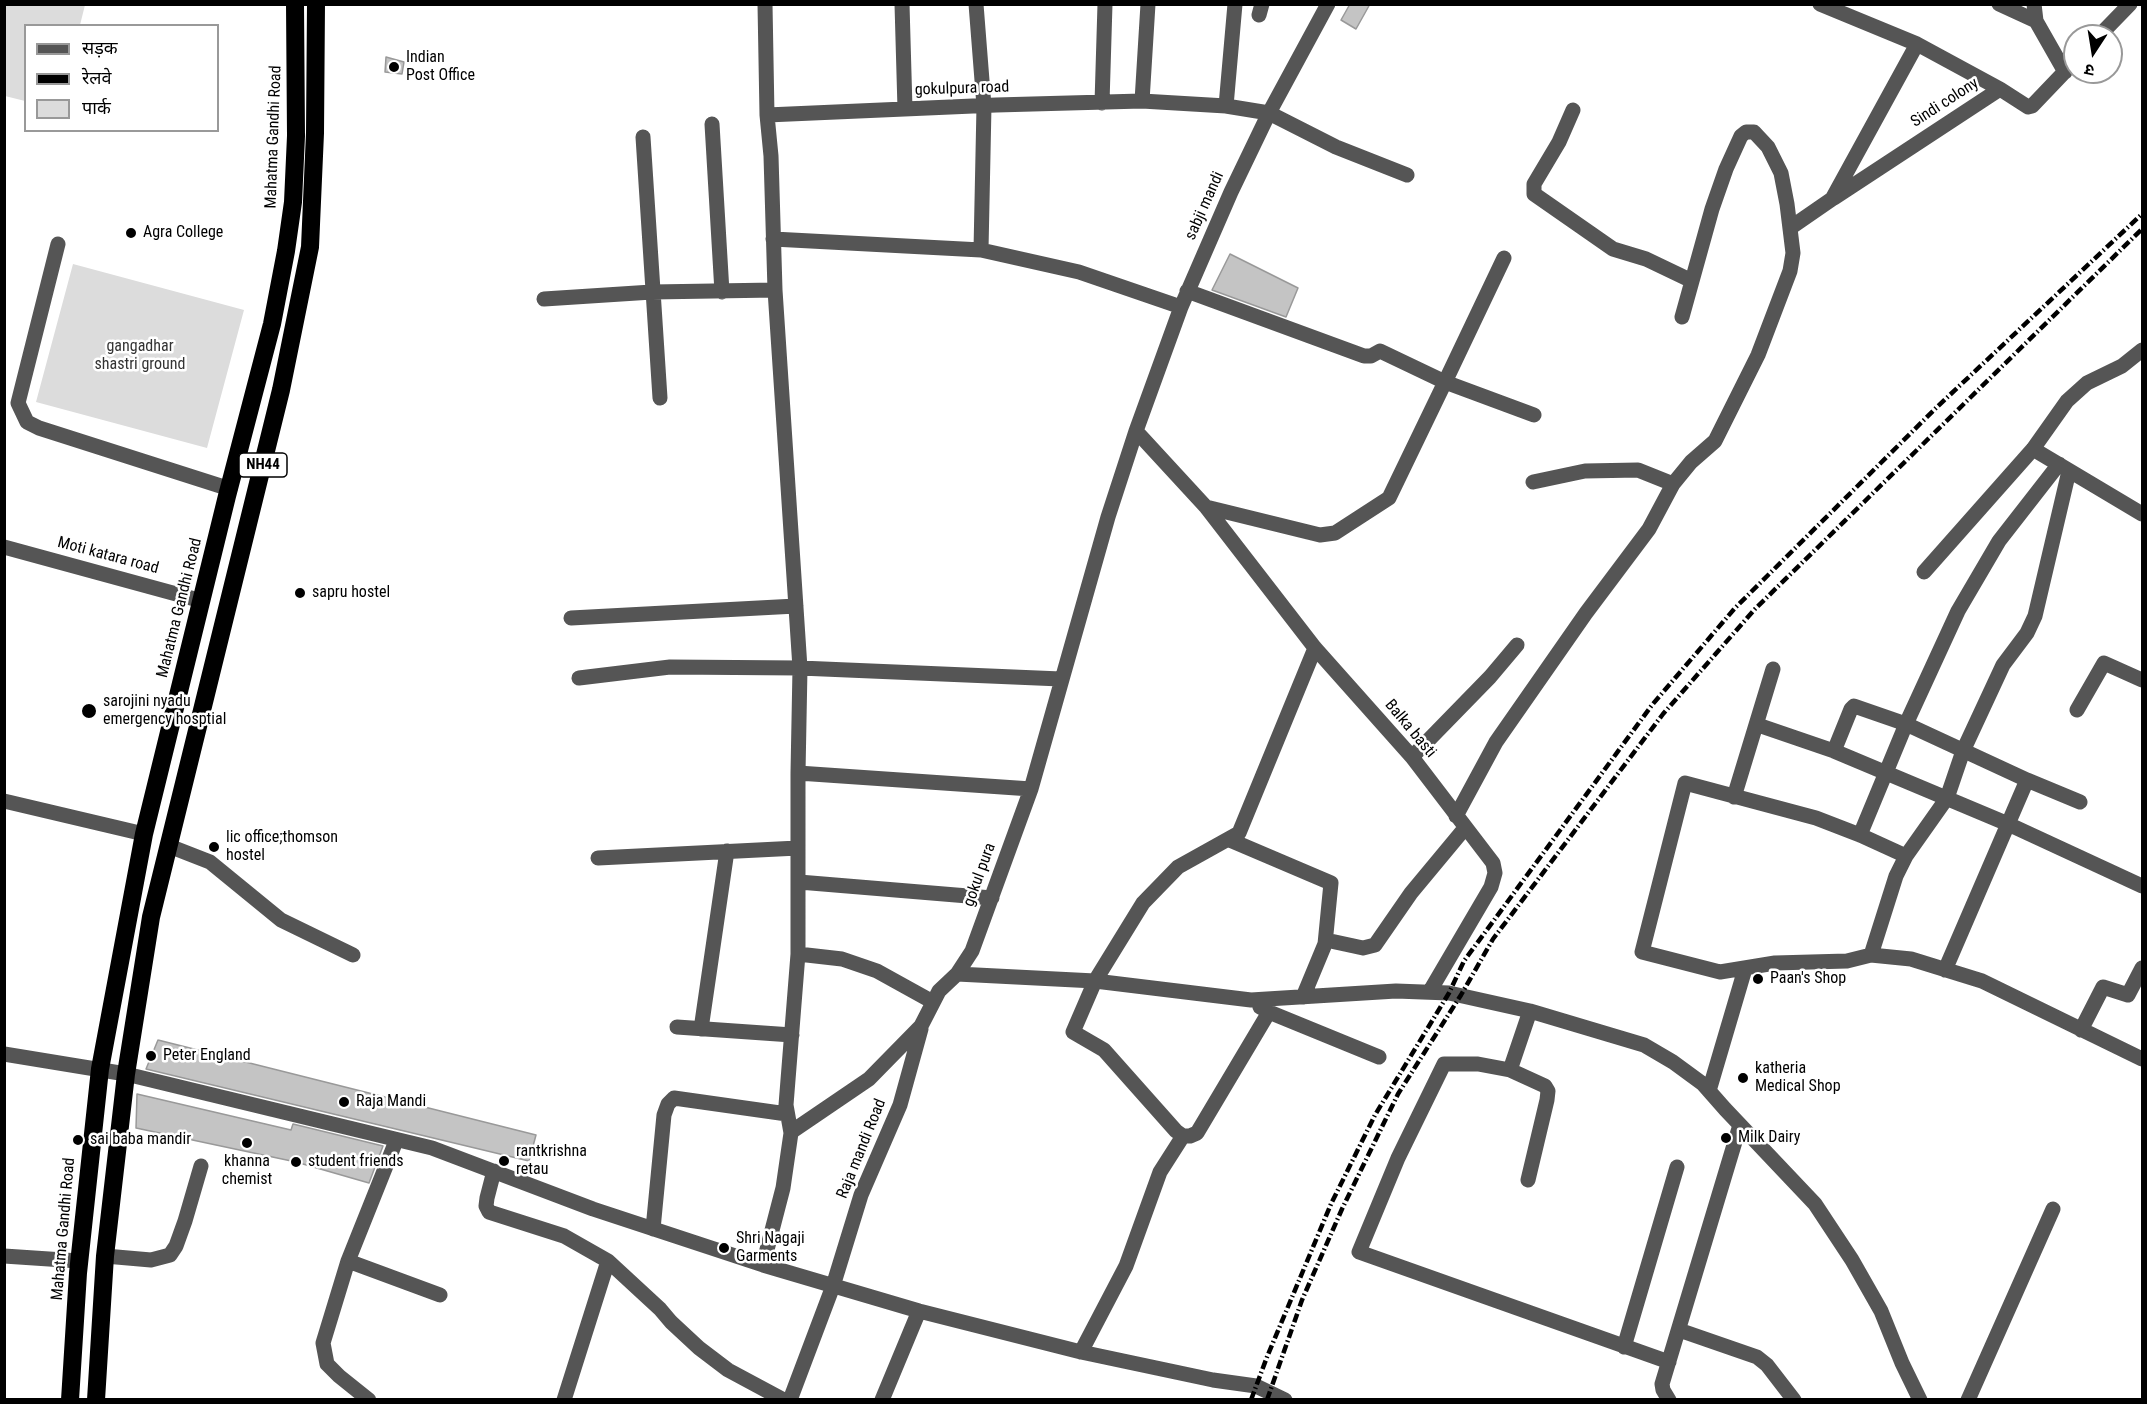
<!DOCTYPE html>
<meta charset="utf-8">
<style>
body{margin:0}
#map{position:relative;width:2147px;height:1404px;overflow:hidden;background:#fff;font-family:"Roboto Condensed","Noto Sans Devanagari",sans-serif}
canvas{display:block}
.frame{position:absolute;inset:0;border:6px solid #000;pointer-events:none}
.legend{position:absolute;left:24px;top:24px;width:195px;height:108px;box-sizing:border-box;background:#fff;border:2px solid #999;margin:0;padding:8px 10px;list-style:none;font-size:18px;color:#000}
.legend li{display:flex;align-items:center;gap:12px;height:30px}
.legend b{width:30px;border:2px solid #999}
.north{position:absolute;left:2063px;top:24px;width:60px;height:60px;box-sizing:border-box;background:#fff;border:2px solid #999;border-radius:50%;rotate:192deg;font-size:16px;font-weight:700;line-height:24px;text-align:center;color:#000}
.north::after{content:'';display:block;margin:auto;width:21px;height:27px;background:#000;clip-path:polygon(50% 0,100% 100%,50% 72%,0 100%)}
</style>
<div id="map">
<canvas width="2147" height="1404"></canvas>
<div class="frame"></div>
<ul class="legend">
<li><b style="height:8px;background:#555"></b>सड़क</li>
<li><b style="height:8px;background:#000"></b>रेलवे</li>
<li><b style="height:16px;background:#dcdcdc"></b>पार्क</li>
</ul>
<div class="north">उ</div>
</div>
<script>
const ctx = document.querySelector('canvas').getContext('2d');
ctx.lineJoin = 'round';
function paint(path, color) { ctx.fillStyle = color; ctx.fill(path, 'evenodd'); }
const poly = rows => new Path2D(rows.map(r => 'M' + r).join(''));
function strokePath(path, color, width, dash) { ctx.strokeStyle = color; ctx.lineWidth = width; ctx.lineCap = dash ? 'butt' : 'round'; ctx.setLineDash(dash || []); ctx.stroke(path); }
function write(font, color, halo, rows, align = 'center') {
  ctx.font = font + ' "Roboto Condensed",sans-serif'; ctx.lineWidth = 5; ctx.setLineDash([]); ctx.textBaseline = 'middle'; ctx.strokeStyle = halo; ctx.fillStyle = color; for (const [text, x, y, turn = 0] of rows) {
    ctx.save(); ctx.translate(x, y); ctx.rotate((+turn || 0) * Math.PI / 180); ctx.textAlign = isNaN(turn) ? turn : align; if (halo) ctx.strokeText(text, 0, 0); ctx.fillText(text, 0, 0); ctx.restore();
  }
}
paint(poly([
 [4,5,85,5,80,25,26,26,25,101,5,96],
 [73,264,244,310,207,448,36,402]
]), '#dcdcdc');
const building = poly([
 [1350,4,1370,4,1356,29,1341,20,1350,4],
 [386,57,404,62,402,74,385,72,386,57],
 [1230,254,1298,288,1286,317,1212,290,1230,254],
 [158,1040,536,1135,529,1161,146,1069,158,1040],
 [137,1094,291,1130,293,1124,383,1146,369,1183,296,1162,136,1128,137,1094]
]);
paint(building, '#c4c4c4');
strokePath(building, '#999', 1.5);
strokePath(poly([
 [765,4,767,115,771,156,775,290,800,668,798,773,798,954,786,1105,791,1133],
 [902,4,905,109],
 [976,4,984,106,981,250],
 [1999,4,2036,21],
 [2034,4,2036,21,2065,72],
 [1259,15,1262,4],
 [2099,36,2130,4],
 [2000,89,2028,107,2032,106,2075,61],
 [1142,101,1148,4],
 [1102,103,1105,4],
 [1226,106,1235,4],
 [1573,110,1559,142,1534,184,1534,194,1613,249,1646,259,1692,281],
 [767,115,996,105,1142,101,1226,106,1269,113,1336,147,1407,175],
 [712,124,722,292],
 [643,137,660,398],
 [1834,198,2000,89,1917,44],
 [1790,228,1832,199,1917,44,1820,4],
 [773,239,981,250,1079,272,1181,307],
 [58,244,18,403,27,422,39,428,230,489],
 [1504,258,1445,382,1534,415],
 [1187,291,1364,356,1371,356,1380,351,1445,382,1389,498,1335,533,1320,535,1206,507],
 [544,299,652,292,775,290],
 [1136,431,1206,507,1315,648,1412,757,1493,863,1495,873,1491,887,1430,991],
 [2033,449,2142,514],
 [2069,471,2035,616,2027,633,2003,665,1963,751,1947,798,1906,856,1860,835,1816,818,1685,783,1642,952,1720,972,1775,963,1847,961,1871,955,1911,959,1982,981,2142,1059],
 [1533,482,1585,471,1638,470,1673,484],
 [4,547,202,601],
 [1924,572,2033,449,2067,401,2087,383,2122,366,2142,350],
 [571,618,796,606],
 [579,678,670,667,800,668,1061,679],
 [2077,710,2104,663,2142,680],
 [1758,725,1834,751,2008,824,2142,886],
 [1834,751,1851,709,1854,706,1906,724,2027,780,2080,802],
 [1412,757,1490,677,1517,645],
 [798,773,1031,789],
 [1734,797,1773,669],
 [4,801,144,834],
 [1456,816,1496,742,1586,613,1649,529,1673,484,1691,462,1715,441,1758,355,1790,271,1793,253,1787,204,1781,173,1768,147,1754,132,1746,132,1741,136,1726,169,1712,209,1682,317],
 [1860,835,1906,724,1958,611,1999,541,2059,464],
 [1230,840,1331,883,1325,944,1303,997],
 [169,846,210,862,281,920,353,955],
 [598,858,798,848],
 [799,882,992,898],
 [1326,940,1363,948,1375,945,1411,893,1465,828],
 [798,954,842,959,877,971,933,1002],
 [1871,955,1896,876,1906,856],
 [1945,970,2027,780],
 [957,974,1095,981,1251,1000,1396,991,1449,993,1530,1011,1644,1045,1673,1062,1703,1084,1725,1109,1815,1204,1852,1260,1881,1311,1902,1363,1920,1400],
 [1260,1007,1269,1012,1379,1057],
 [1269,1012,1197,1133,1190,1136,1183,1136,1176,1131,1104,1050,1073,1032,1095,981,1143,903,1178,867,1239,833,1315,648],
 [677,1027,792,1035],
 [701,1029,727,851],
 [2081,1030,2103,987,2128,995,2142,968],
 [4,1054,126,1074,432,1148,593,1209,763,1265,919,1311,1081,1352,1213,1380,1256,1386,1285,1400],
 [1510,1070,1530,1011],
 [1709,1091,1745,969],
 [494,1171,487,1198,486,1206,489,1212,564,1236,608,1261,660,1309,671,1322,699,1348,728,1370,784,1400],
 [1528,1180,1547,1100,1548,1091,1545,1086,1510,1070,1478,1064,1444,1064,1398,1158,1359,1252,1669,1362],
 [653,1229,664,1115,668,1104,674,1098,787,1114],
 [4,1256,79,1261],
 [105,1256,151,1260,170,1255,176,1246,185,1221,201,1166],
 [348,1261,440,1295],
 [763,1265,783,1188,791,1133,794,1130,869,1079,921,1026,939,991,957,974,972,951,1031,789,1108,517,1136,431,1181,307,1231,192,1269,113,1328,4],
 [1679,1330,1757,1357,1767,1365,1794,1400],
 [1624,1347,1677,1167],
 [1081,1352,1126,1266,1160,1172,1183,1136],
 [369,1400,339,1376,327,1364,323,1343,348,1261,396,1141],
 [564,1400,608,1261],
 [790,1400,833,1286,861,1195,900,1105,921,1029],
 [882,1400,919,1311],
 [1669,1400,1663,1390,1662,1384,1740,1125],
 [1968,1400,2053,1209]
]), '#555', 15);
strokePath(poly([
 [70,1400,78,1273,100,1069,144,834,227,496,272,324,286,251,293,202,296,136,295,4],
 [96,1400,105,1256,126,1074,151,917,281,390,310,247,315,133,316,4]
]), '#000', 18);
strokePath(poly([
 [1251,1400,1267,1357,1331,1204,1375,1115,1449,993,1464,961,1652,705,1735,608,1937,407,2142,214],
 [1267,1400,1302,1300,1342,1209,1398,1094,1461,995,1493,939,1663,714,1755,609,2142,229]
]), '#000', 4.5, [9, 3, 1.5, 3]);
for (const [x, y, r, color] of [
 [394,67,6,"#000"],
 [131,233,6,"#000"],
 [300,593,6,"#000"],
 [89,711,8,"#000"],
 [214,847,6,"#000"],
 [1758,979,6,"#000"],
 [151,1056,6,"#000"],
 [1743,1078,6,"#000"],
 [344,1102,6,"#000"],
 [1726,1138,6,"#000"],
 [78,1140,6,"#000"],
 [247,1143,6,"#000"],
 [504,1161,6,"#000"],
 [296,1162,6,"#000"],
 [724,1248,6,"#000"]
]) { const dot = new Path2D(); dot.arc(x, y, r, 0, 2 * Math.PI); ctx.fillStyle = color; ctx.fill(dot); strokePath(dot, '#fff', 2); }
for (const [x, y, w] of [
 [263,465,48]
]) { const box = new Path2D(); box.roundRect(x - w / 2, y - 12, w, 24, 4.5); ctx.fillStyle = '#fff'; ctx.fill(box); strokePath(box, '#000', 1.5); }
write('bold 15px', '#000', null, [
 ["NH44",263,465]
]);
write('16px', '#000', '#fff', [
 ["Indian",406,58],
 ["Post Office",406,76],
 ["Agra College",143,233],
 ["sapru hostel",312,593],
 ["sarojini nyadu",103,702],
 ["emergency hosptial",103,720],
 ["lic office;thomson",226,838],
 ["hostel",226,856],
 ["Paan's Shop",1770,979],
 ["Peter England",163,1056],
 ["katheria",1755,1069],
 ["Medical Shop",1755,1087],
 ["Raja Mandi",356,1102],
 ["Milk Dairy",1738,1138],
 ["sai baba mandir",90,1140],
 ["rantkrishna",516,1152],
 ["retau",516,1170],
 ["khanna",247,1162,"center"],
 ["chemist",247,1180,"center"],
 ["student friends",308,1162],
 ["Shri Nagaji",736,1239],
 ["Garments",736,1257]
], 'left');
write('16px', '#000', '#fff', [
 ["gokulpura road",962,89,-2],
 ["Sindi colony",1945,103,-33],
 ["Mahatma Gandhi Road",274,137,-88],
 ["sabji mandi",1205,206,-66],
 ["Moti katara road",108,556,15],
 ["Mahatma Gandhi Road",180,608,-76],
 ["Balka basti",1410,729,50],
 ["gokul pura",980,875,-70],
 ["Raja mandi Road",862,1149,-68],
 ["Mahatma Gandhi Road",64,1229,-85]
]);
write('16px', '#333', '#fff', [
 ["gangadhar",140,347],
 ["shastri ground",140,365]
]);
</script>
